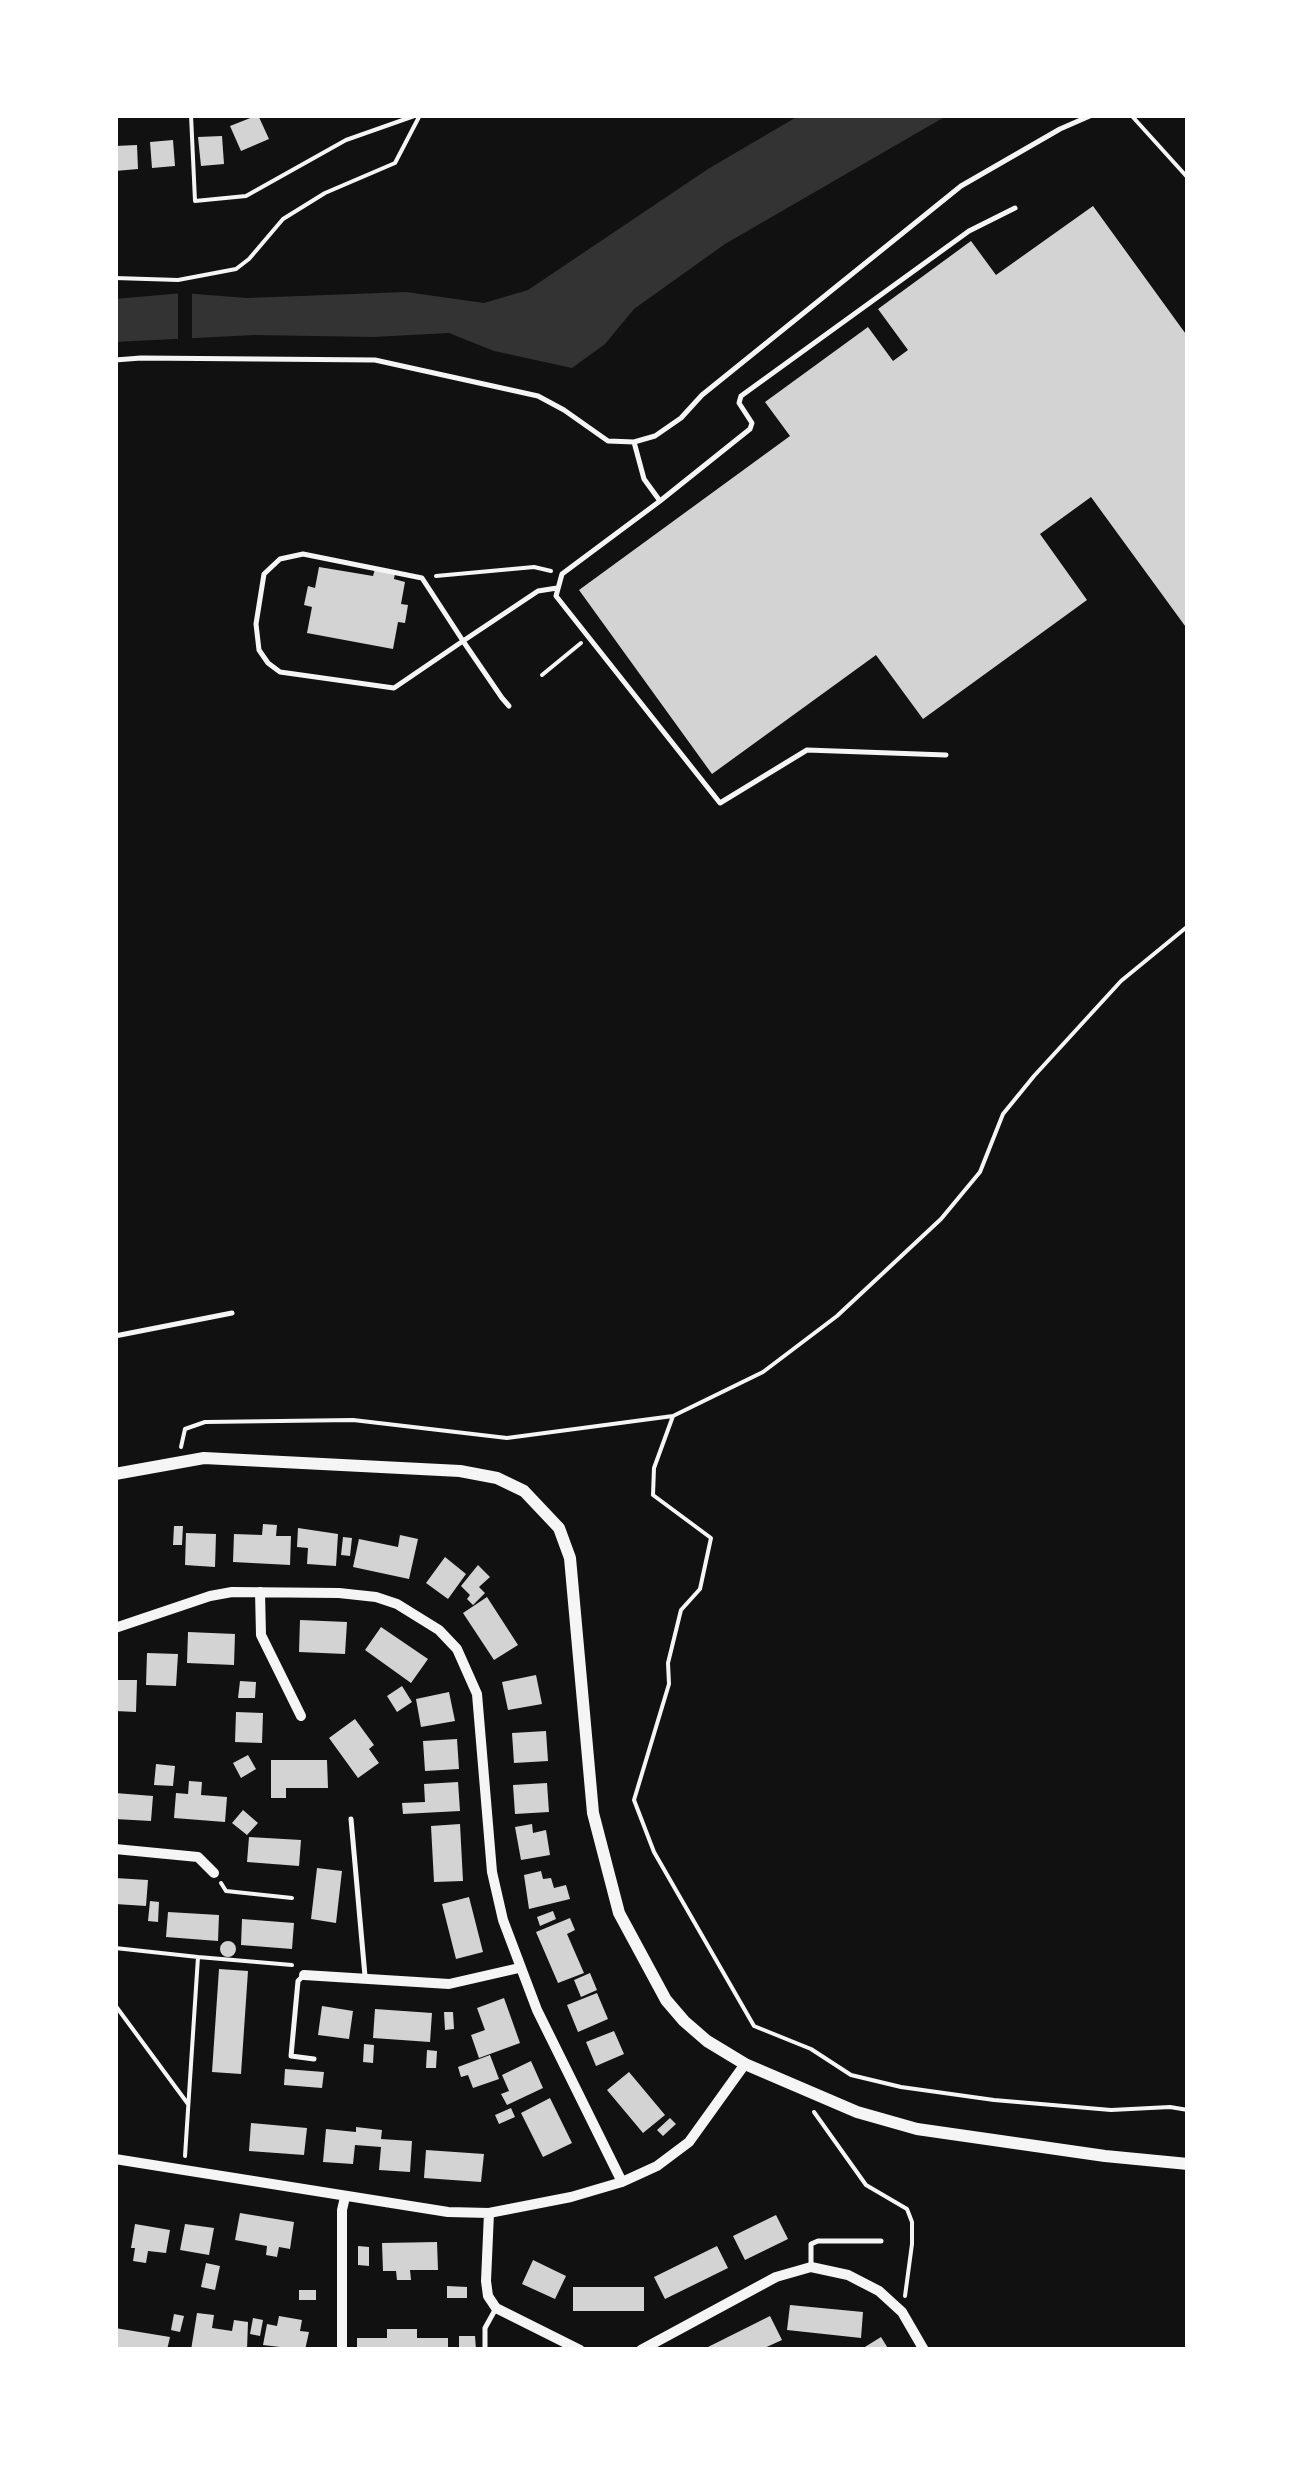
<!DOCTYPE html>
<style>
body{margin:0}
#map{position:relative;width:1303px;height:2465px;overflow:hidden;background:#111;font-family:Commissioner,sans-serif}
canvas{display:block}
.frame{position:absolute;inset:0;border:118px solid #fff;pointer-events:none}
</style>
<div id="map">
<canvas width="1303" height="2465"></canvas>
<div class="frame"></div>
</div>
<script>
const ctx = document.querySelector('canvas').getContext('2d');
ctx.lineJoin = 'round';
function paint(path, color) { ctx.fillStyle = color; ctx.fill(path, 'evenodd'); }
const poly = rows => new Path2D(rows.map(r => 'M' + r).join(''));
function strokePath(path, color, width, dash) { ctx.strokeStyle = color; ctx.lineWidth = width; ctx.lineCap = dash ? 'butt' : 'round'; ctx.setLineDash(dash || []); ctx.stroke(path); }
paint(poly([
 [800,115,948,115,725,244,634,309,605,344,572,368,494,351,449,333,373,337,255,335,115,342,115,299,183,293,247,298,406,292,484,303,528,290,708,169]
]), '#333');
paint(poly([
 [178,289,192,289,192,343,178,344]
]), '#111');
paint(poly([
 [258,115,269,139,241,151,230,126],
 [222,136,224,164,201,166,198,137],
 [173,140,175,166,152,168,150,142],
 [137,145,138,169,115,171,115,146],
 [1093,206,1188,337,1188,630,1091,497,1040,534,1087,600,923,719,876,655,712,774,579,590,790,436,765,402,868,327,893,361,908,350,878,309,971,241,996,275],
 [319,567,373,576,375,569,395,573,394,579,405,582,401,604,408,605,405,623,398,622,393,649,307,633,312,607,304,605,308,586,315,588],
 [263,1524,277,1525,276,1536,291,1536,290,1565,233,1562,234,1534,262,1535],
 [174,1526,183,1526,182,1545,173,1545],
 [298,1528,338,1534,336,1566,307,1564,308,1548,297,1547],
 [186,1533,216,1534,215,1567,185,1565],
 [400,1535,418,1539,409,1579,353,1567,359,1539,398,1547],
 [343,1537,352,1538,350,1556,341,1555],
 [445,1557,466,1574,448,1599,426,1583],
 [478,1565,490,1577,479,1587,485,1593,473,1605,467,1599,470,1595,461,1586],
 [487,1597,518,1645,494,1660,463,1613],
 [300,1620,347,1622,345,1654,299,1652],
 [381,1627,428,1659,411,1683,365,1650],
 [188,1632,235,1634,234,1665,187,1663],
 [147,1653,178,1654,176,1686,146,1685],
 [536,1675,542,1704,508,1710,502,1682],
 [115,1680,137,1680,136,1712,115,1711],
 [240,1681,256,1682,255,1698,238,1698],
 [402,1686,412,1702,397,1712,387,1696],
 [449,1692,455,1721,421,1727,416,1699],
 [236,1712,263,1713,262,1743,235,1742],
 [355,1719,374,1745,369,1749,379,1763,358,1778,329,1738],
 [546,1731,548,1761,514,1763,512,1733],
 [457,1739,459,1769,425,1771,423,1741],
 [248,1755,256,1769,241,1778,233,1763],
 [271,1760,327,1760,328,1788,286,1788,286,1798,271,1798],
 [156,1764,175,1766,173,1786,154,1785],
 [189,1781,202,1782,201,1795,227,1797,225,1822,174,1818,176,1793,188,1794],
 [458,1782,460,1811,403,1814,402,1803,425,1802,424,1784],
 [547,1783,549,1812,515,1814,513,1785],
 [115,1793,153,1796,151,1821,115,1819],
 [243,1810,258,1823,247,1835,232,1823],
 [460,1824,463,1881,434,1882,431,1826],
 [532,1824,533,1833,546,1830,550,1855,521,1860,515,1827],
 [249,1837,301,1840,299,1866,247,1862],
 [317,1868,342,1871,336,1923,311,1919],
 [541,1871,543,1879,551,1878,554,1888,566,1885,570,1899,529,1909,524,1875],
 [115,1878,148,1880,146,1906,115,1904],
 [469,1897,483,1952,456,1959,442,1904],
 [150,1901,159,1902,158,1922,148,1921],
 [553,1911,556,1919,540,1926,537,1917],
 [168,1912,219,1915,218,1941,166,1937],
 [570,1918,575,1930,567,1934,584,1973,558,1983,536,1932],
 [242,1919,294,1923,292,1949,241,1945],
 '220 1949a8 8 0 1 1 16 0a8 8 0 1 1-16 0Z',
 [219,1969,248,1971,241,2074,212,2072],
 [590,1973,597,1990,581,1997,574,1980],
 [597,1993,608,2019,578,2032,567,2005],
 [504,1998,520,2043,479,2058,471,2035,485,2030,477,2008],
 [322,2006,353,2011,349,2039,318,2035],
 [375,2009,432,2013,430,2042,373,2038],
 [444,2012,453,2012,454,2029,445,2030],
 [614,2031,624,2054,596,2066,586,2042],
 [364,2044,374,2045,373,2063,363,2062],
 [427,2050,437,2051,436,2068,426,2068],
 [490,2055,499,2079,473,2088,468,2075,461,2077,458,2067],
 [531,2061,543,2088,507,2105,501,2094,509,2091,502,2075],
 [285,2069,324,2072,322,2088,284,2085],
 [629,2072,665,2115,643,2133,607,2090],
 [550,2098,572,2143,543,2157,521,2113],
 [511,2108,515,2117,499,2124,495,2115],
 [670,2118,676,2124,663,2136,657,2130],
 [251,2123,307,2128,304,2155,249,2151],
 [356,2127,382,2130,381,2139,412,2141,410,2172,379,2170,381,2147,355,2145,353,2164,323,2162,326,2129,356,2132],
 [426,2150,484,2154,481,2182,424,2178],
 [240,2213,294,2222,290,2249,279,2247,277,2257,266,2255,267,2246,235,2240],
 [776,2215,788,2239,745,2260,733,2236],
 [135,2224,170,2230,166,2253,148,2251,146,2263,133,2261,135,2248,131,2248],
 [185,2224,214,2228,209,2255,180,2250],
 [437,2242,438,2270,410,2270,411,2280,397,2280,396,2271,383,2271,382,2243],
 [358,2246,369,2247,369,2266,358,2265],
 [717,2246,728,2268,665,2299,654,2277],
 [533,2260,566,2276,555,2299,522,2284],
 [206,2263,220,2266,215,2290,201,2287],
 [447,2286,467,2287,467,2298,447,2298],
 [573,2287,644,2287,644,2311,573,2311],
 [299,2290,316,2290,316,2300,299,2300],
 [790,2305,863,2312,861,2338,787,2330],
 [197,2313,214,2315,212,2328,232,2331,234,2320,248,2322,247,2350,191,2350],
 [174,2314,184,2316,180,2332,171,2330],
 [279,2316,302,2320,300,2331,309,2332,305,2350,263,2345,267,2324,277,2326],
 [770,2316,782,2340,760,2350,702,2350],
 [253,2318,263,2320,260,2336,250,2334],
 [115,2328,170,2337,167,2350,115,2350],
 [387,2329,417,2329,417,2338,448,2338,448,2350,357,2350,357,2338,387,2338],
 [459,2336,475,2336,476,2350,459,2350],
 [881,2337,889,2350,860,2350]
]), '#d3d3d3');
strokePath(poly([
 [191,115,195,201,246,196,346,140,417,115],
 [1131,115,1188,178],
 [115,278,178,280,236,269,249,259,283,219,325,193,395,163,420,115],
 [436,576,534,567,551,571],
 [542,675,581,643],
 [1188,926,1121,981,1034,1076,1003,1114,980,1172,941,1219,837,1316,763,1372,673,1416,654,1468,653,1495,711,1538,700,1589,681,1610,668,1663,669,1684,634,1800,654,1852,754,2026,811,2049,851,2075,901,2087,994,2100,1111,2110,1170,2107,1188,2110],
 [181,1447,185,1429,205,1422,353,1420,507,1438,673,1416],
 [221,1883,226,1891,292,1898],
 [115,1948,198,1957,185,2156],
 [198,1957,292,1965],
 [115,2005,188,2104],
 [814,2112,866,2185,907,2209,912,2222,912,2244,905,2296]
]), '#f5f5f5', 4);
strokePath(poly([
 [115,360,141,358,375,360,538,396,564,410,608,441,634,442,655,436,681,418,702,395,961,186,1060,129,1092,115],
 [634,442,644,479,660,501,562,574,556,596,720,803,807,750,946,755],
 [660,501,750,429,752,423,739,403,741,396,969,231,1015,208],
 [509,706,502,698,463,641,422,578,303,554,280,559,264,574,256,624,259,650,268,663,280,672,394,688,463,641,538,591,557,588],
 [115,1336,232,1313],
 [351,1819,365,1976],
 [304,1975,298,1981,291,2056,314,2059],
 [811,2267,811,2244,818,2241,881,2241],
 [485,2350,485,2328,495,2310]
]), '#f5f5f5', 5);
strokePath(poly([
 [260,1592,261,1635,301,1716],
 [115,1628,210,1596,232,1592,339,1593,376,1597,397,1604,439,1630,457,1649,477,1694,492,1872,503,1920,537,2010,622,2182],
 [115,1849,198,1857,214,1873],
 [304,1975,449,1984,519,1968],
 [115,2159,448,2212,489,2213,571,2197,622,2182,657,2166,689,2142,745,2064],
 [489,2213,486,2281,488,2296,496,2308,580,2350],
 [342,2350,342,2210,345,2197],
 [641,2350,776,2277,811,2267,848,2275,879,2291,902,2312,924,2350]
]), '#f5f5f5', 10);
strokePath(poly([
 [115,1474,204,1458,460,1471,497,1478,524,1491,559,1528,570,1558,593,1813,619,1913,666,2000,684,2021,707,2041,745,2064,857,2112,917,2129,1105,2156,1188,2164]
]), '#f5f5f5', 12);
</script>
